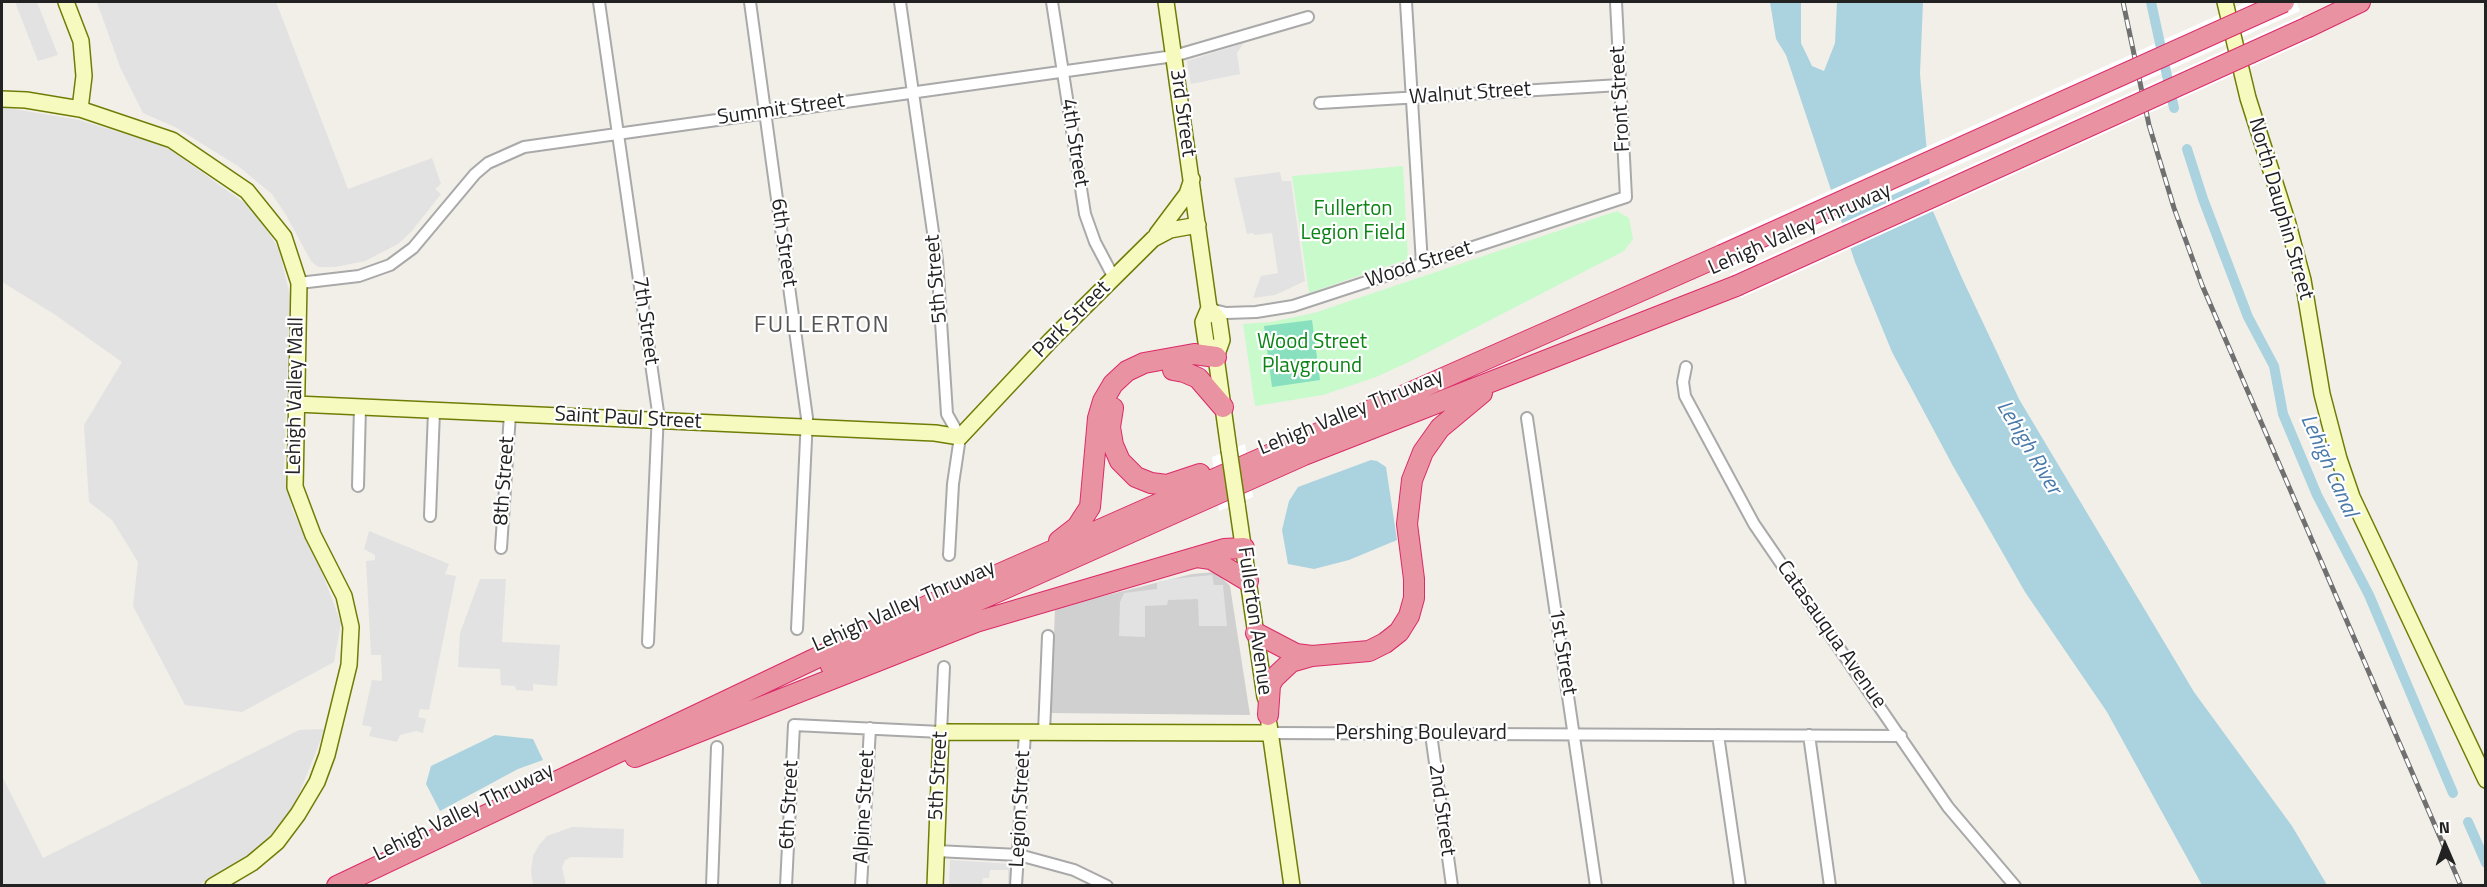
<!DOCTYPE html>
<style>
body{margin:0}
#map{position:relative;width:2487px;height:887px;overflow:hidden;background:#f2efe9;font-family:"Titillium Web",sans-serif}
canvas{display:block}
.frame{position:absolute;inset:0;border:3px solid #222;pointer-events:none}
.north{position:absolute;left:2415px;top:815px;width:60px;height:60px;-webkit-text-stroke:4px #fff;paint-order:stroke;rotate:358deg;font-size:16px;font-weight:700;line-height:24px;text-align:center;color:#222}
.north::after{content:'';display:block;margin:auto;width:21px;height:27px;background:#222;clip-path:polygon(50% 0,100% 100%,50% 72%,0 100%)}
</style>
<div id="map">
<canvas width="2487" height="887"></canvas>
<div class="frame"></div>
<div class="north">N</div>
</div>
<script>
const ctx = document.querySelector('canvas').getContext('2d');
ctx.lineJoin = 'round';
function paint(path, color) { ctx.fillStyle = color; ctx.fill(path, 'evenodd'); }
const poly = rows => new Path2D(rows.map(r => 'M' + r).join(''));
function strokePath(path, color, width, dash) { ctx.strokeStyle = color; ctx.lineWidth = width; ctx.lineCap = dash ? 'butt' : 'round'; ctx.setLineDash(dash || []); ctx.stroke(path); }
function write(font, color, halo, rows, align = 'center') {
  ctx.font = font + ' "Titillium Web",sans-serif'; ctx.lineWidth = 4.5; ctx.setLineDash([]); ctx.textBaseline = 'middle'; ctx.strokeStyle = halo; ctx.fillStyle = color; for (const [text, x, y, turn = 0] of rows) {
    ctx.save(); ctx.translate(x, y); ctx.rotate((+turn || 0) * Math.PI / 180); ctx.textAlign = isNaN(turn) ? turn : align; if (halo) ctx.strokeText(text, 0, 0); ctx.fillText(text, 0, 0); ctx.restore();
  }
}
paint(poly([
 [1216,572,1230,586,1250,715,1051,713,1055,608,1192,574]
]), '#d0d0d0');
paint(poly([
 [1403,166,1408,259,1309,293,1292,176],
 [1617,211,1629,218,1633,239,1624,251,1409,362,1376,377,1323,395,1255,406,1243,324,1271,322,1314,313]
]), '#c8facc');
paint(poly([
 [1312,320,1320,380,1272,387,1264,326]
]), '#88e0be');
paint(poly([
 [15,2,37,2,58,55,38,61],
 [97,2,276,2,348,189,432,158,441,184,435,189,441,194,411,232,398,244,365,261,335,267,318,267,311,261,286,215,272,194,238,166,175,127,143,113,120,67],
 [1244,43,1237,53,1240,74,1191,84,1187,61],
 [2,107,79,120,165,146,253,209,279,249,290,296,284,468,292,509,321,570,341,623,334,662,242,712,185,705,133,606,138,562,112,520,89,502,84,425,122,362,54,314,2,282],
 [1280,172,1282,181,1291,181,1305,281,1275,295,1253,298,1261,276,1278,273,1272,233,1254,235,1253,233,1247,234,1234,178],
 [369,531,449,564,445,574,456,576,429,710,420,709,418,717,426,719,423,733,416,731,400,735,397,742,369,736,372,727,362,725,372,680,382,681,381,655,371,655,366,561,375,560,375,555,364,549],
 [1212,575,1214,585,1223,585,1227,626,1199,626,1198,599,1168,600,1167,605,1145,606,1145,637,1119,636,1120,602,1124,593,1157,589,1157,582,1172,579],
 [480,579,506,579,502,642,560,645,557,686,533,684,533,691,516,690,515,686,501,685,500,669,458,667,460,633],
 [325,729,295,804,268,838,236,866,198,885,2,885,2,776,43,858,299,730],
 [572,827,624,829,623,858,571,857,565,860,562,868,566,885,533,885,531,871,533,856,539,845,547,836],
 [950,860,1013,864,1012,885,1008,885,1008,870,990,870,989,878,983,878,982,885,949,886]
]), '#e2e2e2');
paint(poly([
 [1770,2,1801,2,1801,43,1812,66,1824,71,1835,43,1837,2,1923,2,1920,74,1932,209,1961,276,2019,399,2194,692,2292,826,2327,885,2202,885,2107,712,2025,592,1953,466,1892,352,1855,262,1786,55,1776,39],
 [1371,460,1377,461,1386,467,1397,540,1349,560,1314,569,1288,564,1282,530,1289,501,1298,487],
 [495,735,533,739,543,760,518,769,440,811,426,784,431,766]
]), '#aad3df');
paint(poly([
 [2247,2,2296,2,2300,11,1728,269,1716,242],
 [2302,15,2313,39,1741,298,1730,274],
 [1245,444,1253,497,1219,511,1212,457]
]), '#fff');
strokePath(poly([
 [2151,2,2174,108],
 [2187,149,2203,199,2248,317,2274,366,2283,414,2317,495,2369,595,2453,793],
 [2468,822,2486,863]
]), '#aad3df', 10);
const street = poly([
 [599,2,658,412,648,642],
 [750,2,807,418,797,629],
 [900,2,937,260,947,414,960,437,953,484,949,555],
 [1052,2,1085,214,1095,242,1114,278],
 [1406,2,1422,264],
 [1320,103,1620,85],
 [299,283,359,276,390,265,413,248,475,174,488,163,524,147,1174,56,1308,17],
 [1210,309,1226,313,1256,312,1293,306,1626,197,1616,2],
 [1686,367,1683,382,1685,396,1754,524,1948,807,2015,886],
 [1527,418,1596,886],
 [358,486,360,407],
 [430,516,434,411],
 [501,548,510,414],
 [1044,732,1048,636],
 [1270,733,1901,736],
 [1431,734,1452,886],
 [1718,735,1740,886],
 [1809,735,1830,886],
 [936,851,1019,855,1074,870,1107,886],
 [712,886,717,747],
 [786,886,794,725,941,732,944,667],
 [861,886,870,728],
 [1016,886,1025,732]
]);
const secondary = poly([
 [66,2,81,41,84,76,80,109],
 [1166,2,1209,308,1203,322,1206,342,1216,357],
 [2225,2,2248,98,2288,224,2303,280,2322,394,2339,459,2352,497,2486,780],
 [2,99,26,100,80,109,172,140,247,191,284,237,299,283,295,487,313,535,344,596,351,627,349,665,327,755,317,782,298,814,277,842,252,863,213,886],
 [1157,234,1187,194,1192,179],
 [1209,308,1219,319,1222,340,1216,357,1229,450],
 [296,404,935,433,960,437,1051,340,1153,239,1170,230,1198,225],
 [1237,504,1265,697],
 [1269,724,1292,886],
 [935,886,941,732,1270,733]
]);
const highway = poly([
 [2308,27,2360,2],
 [1173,370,1184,372,1198,378,1223,407],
 [1113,408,1110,427,1113,445,1120,461,1136,477,1151,483,1167,485,1200,474],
 [1059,541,1077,527,1090,507,1098,418,1103,401,1113,384,1127,371,1144,363,1194,354,1216,357],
 [1197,557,1211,559,1248,581],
 [1256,633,1296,654,1312,656,1369,651,1385,643,1399,632,1409,616,1414,598,1414,579,1407,524,1412,480,1423,452,1440,428,1482,393],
 [831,666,1304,455,1736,286],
 [1268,715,1270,685,1274,678,1291,662,1312,656],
 [635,757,976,622,1224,549,1244,548],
 [337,886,911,613,1722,255]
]);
strokePath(street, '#a9a9a9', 14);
strokePath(secondary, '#707d05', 18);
strokePath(highway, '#dc2a67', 22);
strokePath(street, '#fff', 10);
strokePath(secondary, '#f7fabf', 15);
strokePath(highway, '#e892a2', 20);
const rail = poly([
 [2123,2,2149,125,2174,208,2202,285,2461,886]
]);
strokePath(rail, '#707070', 5);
strokePath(rail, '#fff', 3, [9]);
const secondaryBridge = poly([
 [1229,450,1237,504]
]);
const highwayBridge = poly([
 [1722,255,2284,2],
 [1736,286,2308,27]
]);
strokePath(secondaryBridge, '#707d05', 18, []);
strokePath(highwayBridge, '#dc2a67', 22, []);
strokePath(secondaryBridge, '#f7fabf', 15);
strokePath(highwayBridge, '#e892a2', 20);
write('21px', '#222', '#fff', [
 ["Walnut Street",1470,94,-4],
 ["Front Street",1621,99,-93],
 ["Summit Street",781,110,-8],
 ["3rd Street",1182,113,82],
 ["4th Street",1074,143,81],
 ["North Dauphin Street",2280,209,74],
 ["Lehigh Valley Thruway",1800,230,-24],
 ["6th Street",783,243,82],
 ["Wood Street",1419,265,-18],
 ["5th Street",937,279,-95],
 ["Park Street",1072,320,-45],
 ["7th Street",645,321,82],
 ["Lehigh Valley Mall",296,396,-89],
 ["Lehigh Valley Thruway",1351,413,-22],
 ["Saint Paul Street",628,419,3],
 ["8th Street",505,481,-86],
 ["Lehigh Valley Thruway",904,607,-24],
 ["Fullerton Avenue",1254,621,82],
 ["Catasauqua Avenue",1831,635,55],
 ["1st Street",1562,652,81],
 ["Pershing Boulevard",1421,734],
 ["5th Street",939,776,-87],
 ["6th Street",790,805,-87],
 ["Alpine Street",865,807,-87],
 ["Legion Street",1021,809,-87],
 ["2nd Street",1441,810,82],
 ["Lehigh Valley Thruway",464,813,-26]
]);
write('21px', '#0c8416', '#fff', [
 ["Fullerton",1353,210],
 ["Legion Field",1353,234],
 ["Wood Street",1312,343],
 ["Playground",1312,367]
]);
write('italic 22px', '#4a7aab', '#fff', [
 ["Lehigh River",2028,448,59],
 ["Lehigh Canal",2328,466,66]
]);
ctx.letterSpacing = '1.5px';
write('24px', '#555', '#fff', [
 ["FULLERTON",822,326]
]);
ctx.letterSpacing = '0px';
</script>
